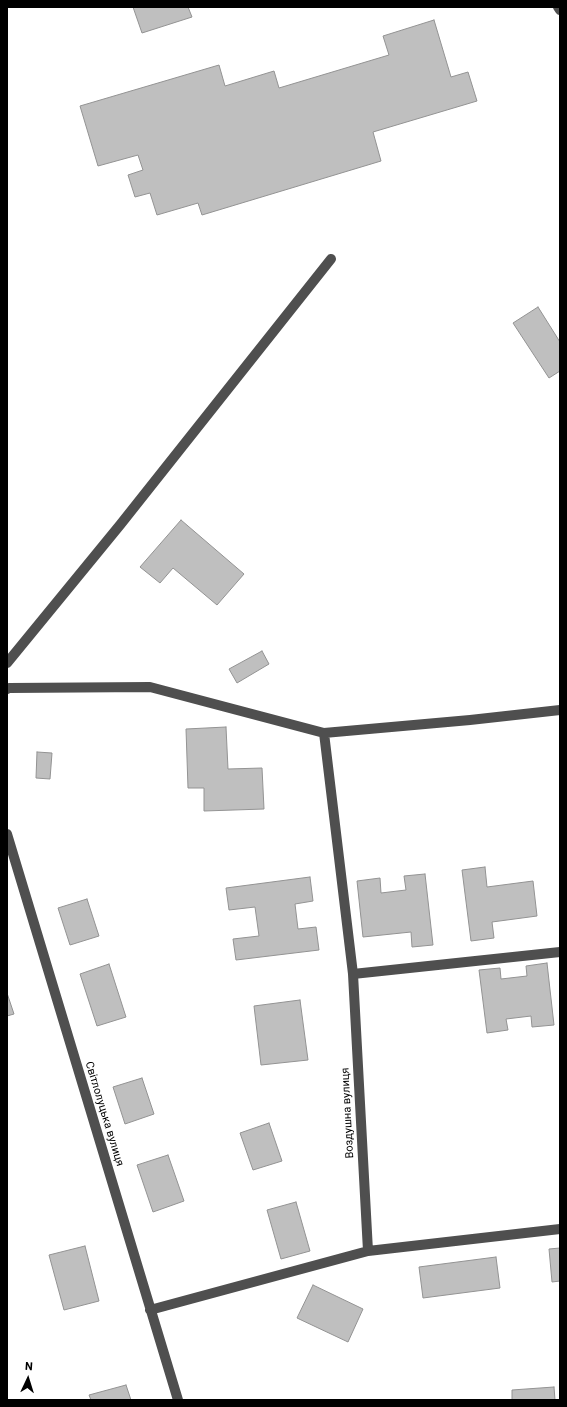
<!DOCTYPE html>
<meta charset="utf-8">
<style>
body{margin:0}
#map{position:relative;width:567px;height:1407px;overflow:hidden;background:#fff;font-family:Roboto,sans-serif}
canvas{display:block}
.frame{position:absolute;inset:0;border:8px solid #000;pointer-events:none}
.north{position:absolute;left:8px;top:1359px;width:40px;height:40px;-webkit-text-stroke:3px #fff;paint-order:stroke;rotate:4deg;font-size:11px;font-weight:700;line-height:16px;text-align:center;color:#000}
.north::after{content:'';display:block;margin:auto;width:14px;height:18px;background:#000;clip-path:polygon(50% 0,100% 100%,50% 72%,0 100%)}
</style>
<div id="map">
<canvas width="567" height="1407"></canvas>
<div class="frame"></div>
<div class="north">N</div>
</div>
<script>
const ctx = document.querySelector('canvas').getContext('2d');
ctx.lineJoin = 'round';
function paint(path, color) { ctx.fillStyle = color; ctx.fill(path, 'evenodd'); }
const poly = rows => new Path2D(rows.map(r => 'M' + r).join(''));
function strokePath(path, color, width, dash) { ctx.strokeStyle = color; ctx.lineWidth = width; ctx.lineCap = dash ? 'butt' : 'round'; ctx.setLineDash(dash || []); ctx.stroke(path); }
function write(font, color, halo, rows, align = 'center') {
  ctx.font = font + ' Roboto,sans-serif'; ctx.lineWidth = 3; ctx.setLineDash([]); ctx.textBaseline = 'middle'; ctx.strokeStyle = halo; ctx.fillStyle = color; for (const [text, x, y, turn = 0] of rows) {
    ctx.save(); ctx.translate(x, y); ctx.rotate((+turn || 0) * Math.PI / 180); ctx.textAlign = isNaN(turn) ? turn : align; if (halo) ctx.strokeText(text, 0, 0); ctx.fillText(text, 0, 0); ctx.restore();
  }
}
const building = poly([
 [133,7,188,7,192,17,142,33,133,7],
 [434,20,451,77,468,72,477,101,373,132,381,161,202,215,198,203,157,215,150,193,135,197,128,175,143,170,138,155,98,166,80,106,219,65,225,86,274,71,279,88,389,55,383,36,434,20],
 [538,307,560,342,560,371,549,378,513,323,538,307],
 [181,520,244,574,217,605,173,568,160,583,140,567,181,520],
 [262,651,269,664,237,683,229,669,262,651],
 [226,727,228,769,262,768,264,809,204,811,204,788,188,788,186,729,226,727],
 [37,752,52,753,50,779,36,778,37,752],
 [485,867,487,887,533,881,537,916,492,922,494,938,471,941,462,870,485,867],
 [425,874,433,945,412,947,411,932,363,937,357,881,380,878,381,893,406,890,404,876,425,874],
 [310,877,313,901,295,904,298,929,316,927,319,950,236,960,233,939,259,936,255,907,229,910,226,888,310,877],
 [87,899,99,936,70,945,58,908,87,899],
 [547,963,554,1025,532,1027,531,1016,506,1019,508,1030,487,1033,479,970,500,968,501,979,527,976,526,966,547,963],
 [109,964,126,1017,97,1026,80,974,109,964],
 [7,993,14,1014,7,1016,7,993],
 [300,1000,308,1060,261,1065,254,1006,300,1000],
 [142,1078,154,1114,125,1124,113,1087,142,1078],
 [269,1123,282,1161,253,1170,240,1133,269,1123],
 [168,1155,184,1201,153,1212,137,1165,168,1155],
 [296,1202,310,1251,281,1259,267,1210,296,1202],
 [85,1246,99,1301,64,1310,49,1255,85,1246],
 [560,1248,560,1281,552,1282,549,1249,560,1248],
 [496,1257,500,1288,423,1298,419,1267,496,1257],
 [313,1285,363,1309,348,1342,297,1318,313,1285],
 [126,1385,131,1400,91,1400,89,1395,126,1385],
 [554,1387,555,1400,512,1400,512,1390,554,1387]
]);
paint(building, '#bfbfbf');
strokePath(building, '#939393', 1);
strokePath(poly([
 [558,7,560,10],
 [7,663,120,525,331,259],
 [7,689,9,688,150,687,324,733,470,720,560,710],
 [324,733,353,974,368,1251],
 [7,834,178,1400],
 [353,974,560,952],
 [150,1310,368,1251,560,1229]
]), '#4f4f4f', 10);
write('11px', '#000', '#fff', [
 ["Воздушна вулиця",348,1113,-93],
 ["Світлолуцька вулиця",104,1114,73]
]);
</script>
